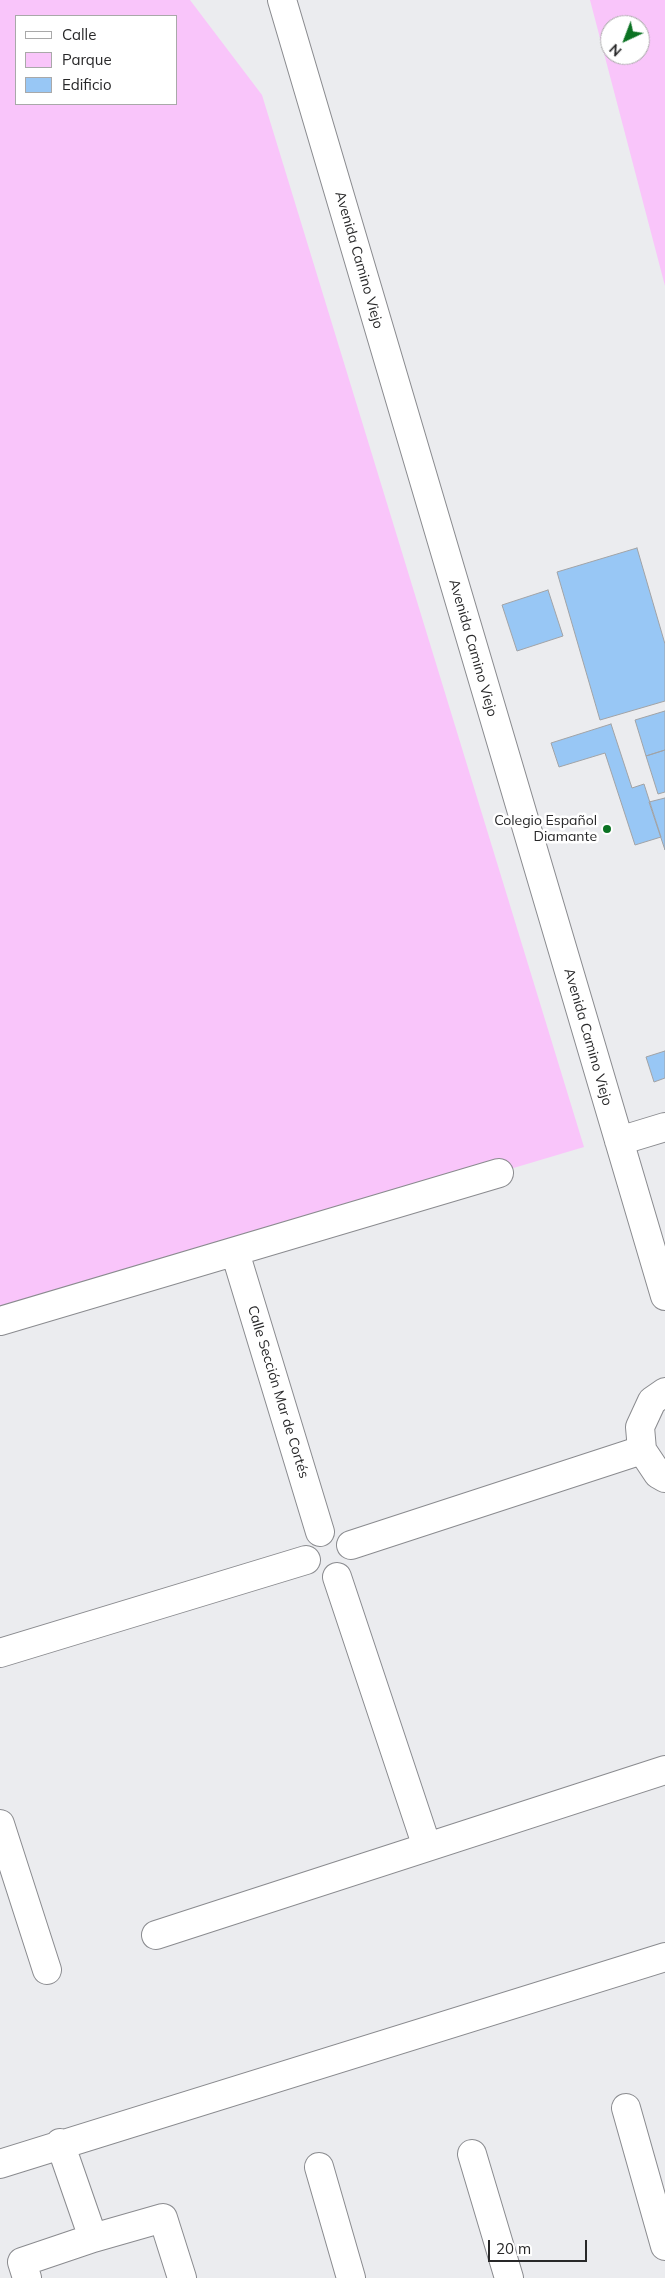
<!DOCTYPE html>
<meta charset="utf-8">
<style>
body{margin:0}
#map{position:relative;width:665px;height:2278px;overflow:hidden;background:#ebecef;font-family:Mulish,sans-serif}
canvas{display:block}
.legend{position:absolute;left:15px;top:15px;width:162px;height:90px;box-sizing:border-box;background:#fff;border:1px solid #a9a9a9;margin:0;padding:6px 9px;list-style:none;font-size:15px;color:#282829}
.legend li{display:flex;align-items:center;gap:10px;height:25px}
.legend b{width:25px;border:1px solid #a9a9a9}
.north{position:absolute;left:600px;top:15px;width:50px;height:50px;box-sizing:border-box;background:#fff;border:1px solid #a9a9a9;border-radius:50%;rotate:223deg;font-size:14px;font-weight:700;line-height:20px;text-align:center;color:#282829}
.north::after{content:'';display:block;margin:auto;width:18px;height:22px;background:#0b7223;clip-path:polygon(50% 0,100% 100%,50% 72%,0 100%)}
.scale{position:absolute;left:488px;top:2240px;width:99px;height:22px;box-sizing:border-box;border:2px solid #282829;border-top:0;padding-left:6px;font-size:15px;line-height:18px;white-space:nowrap;color:#282829;-webkit-text-stroke:4px #fff;paint-order:stroke}
</style>
<div id="map">
<canvas width="665" height="2278"></canvas>
<ul class="legend">
<li><b style="height:6px;background:#fff"></b>Calle</li>
<li><b style="height:14px;background:#f9c5fa"></b>Parque</li>
<li><b style="height:14px;background:#98c7f5"></b>Edificio</li>
</ul>
<div class="north">N</div>
<div class="scale">20 m</div>
</div>
<script>
const ctx = document.querySelector('canvas').getContext('2d');
ctx.lineJoin = 'round';
function paint(path, color) { ctx.fillStyle = color; ctx.fill(path, 'evenodd'); }
const poly = rows => new Path2D(rows.map(r => 'M' + r).join(''));
function strokePath(path, color, width, dash) { ctx.strokeStyle = color; ctx.lineWidth = width; ctx.lineCap = dash ? 'butt' : 'round'; ctx.setLineDash(dash || []); ctx.stroke(path); }
function write(font, color, halo, rows, align = 'center') {
  ctx.font = font + ' Mulish,sans-serif'; ctx.lineWidth = 5; ctx.setLineDash([]); ctx.textBaseline = 'middle'; ctx.strokeStyle = halo; ctx.fillStyle = color; for (const [text, x, y, turn = 0] of rows) {
    ctx.save(); ctx.translate(x, y); ctx.rotate((+turn || 0) * Math.PI / 180); ctx.textAlign = isNaN(turn) ? turn : align; if (halo) ctx.strokeText(text, 0, 0); ctx.fillText(text, 0, 0); ctx.restore();
  }
}
paint(poly([
 [0,0,190,0,262,95,584,1147,0,1321],
 [16,16,176,16,176,104,16,104],
 [590,0,665,0,665,286],
 [610,25,640,25,640,55,610,55]
]), '#f9c5fa');
const building = poly([
 [637,548,665,644,665,701,600,720,557,572,637,548],
 [548,590,563,636,517,651,502,605,548,590],
 [665,711,665,750,646,756,635,720,665,711],
 [611,724,632,788,644,784,661,837,635,845,605,753,559,767,551,743,611,724],
 [665,750,665,792,658,794,646,756,665,750],
 [665,798,665,850,649,802,665,798],
 [665,1051,665,1078,654,1082,646,1057,665,1051]
]);
paint(building, '#98c7f5');
strokePath(building, '#a1a3a6', 1);
const minor = poly([
 [282,0,665,1296],
 [619,1141,665,1127],
 [235,1252,320,1532],
 [0,1321,499,1173],
 [665,1392,652,1401,640,1427,642,1450,658,1474,665,1478],
 [351,1545,642,1450],
 [337,1577,427,1847],
 [0,1653,306,1560],
 [0,1824,47,1970],
 [156,1935,665,1770],
 [626,2108,665,2246],
 [60,2143,93,2238],
 [472,2154,509,2278],
 [0,2164,665,1957],
 [319,2167,351,2278],
 [27,2278,22,2262,93,2238,163,2218,182,2278]
]);
strokePath(minor, '#8a8b8f', 30);
strokePath(minor, '#fff', 28);
for (const [x, y, r, color] of [
 [607,829,5,"#0b7223"]
]) { const dot = new Path2D(); dot.arc(x, y, r, 0, 2 * Math.PI); ctx.fillStyle = color; ctx.fill(dot); strokePath(dot, '#fff', 2); }
write('14px', '#282829', '#fff', [
 ["Avenida Camino Viejo",359,260,74],
 ["Avenida Camino Viejo",473,648,74],
 ["Avenida Camino Viejo",588,1037,74],
 ["Calle Sección Mar de Cortés",278,1392,73]
]);
write('14px', '#282829', '#fff', [
 ["Colegio Español",597,821],
 ["Diamante",597,837]
], 'right');
</script>
